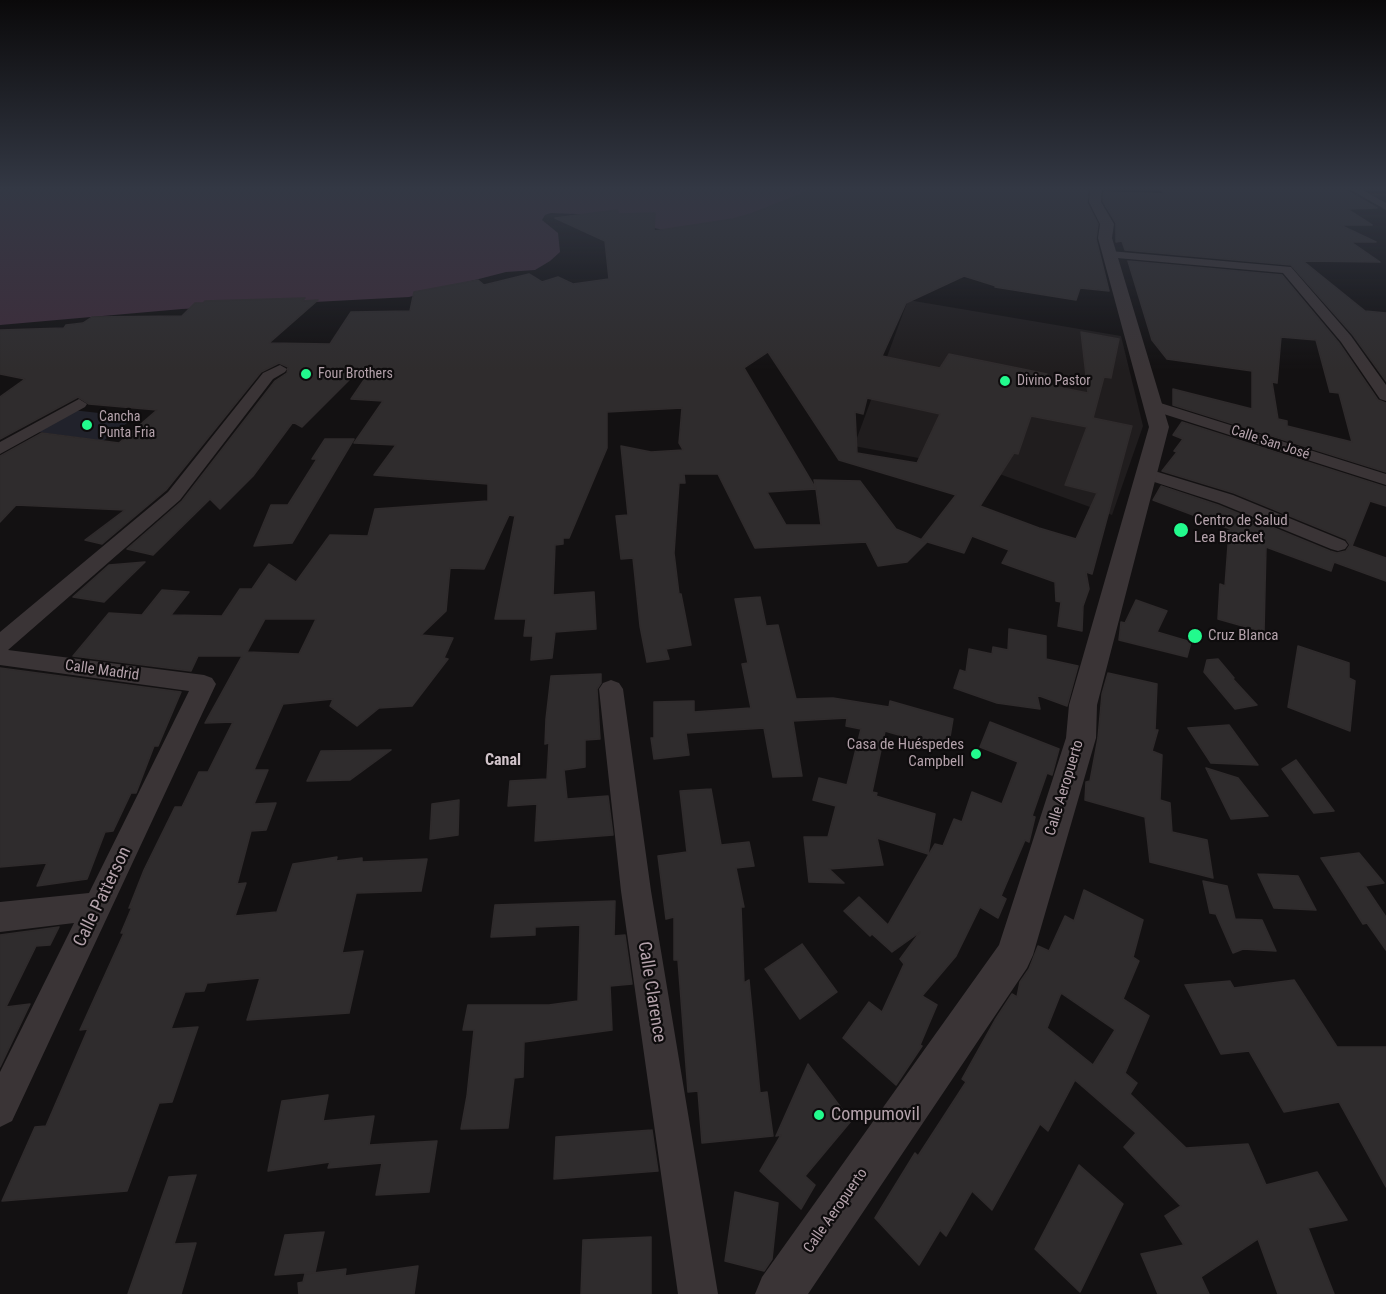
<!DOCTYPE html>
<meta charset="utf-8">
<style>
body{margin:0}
canvas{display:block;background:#131112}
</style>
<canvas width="1386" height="1294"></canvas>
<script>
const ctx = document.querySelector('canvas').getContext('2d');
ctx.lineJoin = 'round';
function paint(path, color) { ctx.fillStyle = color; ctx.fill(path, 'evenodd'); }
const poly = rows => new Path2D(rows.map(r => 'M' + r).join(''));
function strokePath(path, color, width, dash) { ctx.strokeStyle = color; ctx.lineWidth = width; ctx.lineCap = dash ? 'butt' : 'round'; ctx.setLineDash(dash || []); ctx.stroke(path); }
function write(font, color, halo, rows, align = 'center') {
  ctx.font = font + ' "Roboto Condensed",sans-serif'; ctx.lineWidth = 4.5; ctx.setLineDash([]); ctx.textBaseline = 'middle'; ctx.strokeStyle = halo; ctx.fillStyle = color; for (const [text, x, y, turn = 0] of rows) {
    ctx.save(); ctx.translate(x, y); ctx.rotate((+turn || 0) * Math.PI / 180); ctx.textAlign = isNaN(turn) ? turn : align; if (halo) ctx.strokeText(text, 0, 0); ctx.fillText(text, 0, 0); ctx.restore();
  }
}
paint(poly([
 [908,300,1121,336,1143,426,1112,515,994,472,854,446]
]), '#201d1e');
paint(poly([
 [72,410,135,417,103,441,38,432]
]), '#21222b');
paint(poly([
 [0,189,885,189,671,232,601,215,551,213,545,215,542,220,558,233,560,252,550,261,535,270,506,272,409,297,182,309,0,325]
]), '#3e2c3a');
const building = poly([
 [814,189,1088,189,1087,203,1098,224,1096,239,1109,291,1080,288,1076,300,995,287,996,286,964,276,906,303,882,356,940,368,949,354,1047,374,1043,384,1088,393,1081,332,1119,339,1111,378,1104,377,1093,418,1132,426,1092,574,1086,572,1089,589,1083,606,1082,631,1058,626,1061,602,1056,601,1055,582,1002,563,1009,550,972,536,964,553,921,540,956,495,839,460,768,352,744,368,816,489,814,480,860,481,896,529,927,542,907,562,878,566,866,542,755,548,718,474,684,474,685,483,679,483,674,553,679,594,681,594,691,645,666,649,669,659,647,662,640,626,633,558,621,559,616,516,628,515,621,446,651,452,683,450,679,443,682,408,607,412,607,448,569,538,563,538,563,544,555,545,553,595,594,592,596,629,555,632,552,658,531,660,533,636,524,636,526,619,495,619,515,516,509,515,484,569,450,568,446,611,421,635,453,638,444,658,448,659,412,706,379,708,357,726,330,706,333,699,283,704,254,770,268,770,254,804,276,803,266,830,251,831,237,884,246,883,235,916,277,912,293,864,337,857,336,861,362,858,362,862,427,859,421,891,356,893,342,953,363,951,349,1013,247,1020,260,978,207,983,204,991,185,992,171,1029,198,1027,172,1102,159,1103,127,1191,2,1201,35,1127,46,1126,88,1029,80,1030,124,933,121,933,132,907,129,908,144,870,175,807,182,807,199,772,208,772,233,722,205,723,242,656,198,656,191,671,73,656,109,613,142,615,162,590,189,592,171,615,222,616,240,589,252,589,269,564,296,582,330,535,368,536,375,509,488,501,488,484,374,475,396,445,354,443,383,401,351,399,366,377,358,371,302,427,293,422,253,476,220,509,210,499,153,555,127,549,182,501,275,381,287,373,288,367,279,363,261,372,166,490,102,544,85,540,125,510,16,505,0,522,0,456,42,433,119,443,157,410,89,404,78,397,0,439,0,397,25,379,0,374,0,330,64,328,66,325,83,323,92,317,182,316,195,303,203,303,205,301,305,298,302,301,318,300,269,343,330,344,351,312,410,311,414,292,478,280,484,285,529,274,542,282,558,277,573,284,609,279,605,241,555,218,617,210,619,214,655,213,654,231,733,219,751,214,814,189],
 [867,398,940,414,917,463,857,453,855,412,863,414,867,398],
 [1031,416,1087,427,1065,485,1097,493,1076,539,1039,528,980,506,1014,453,1018,454,1031,416],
 [816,489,821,525,786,525,767,492,816,489],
 [265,619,316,619,299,654,247,652,265,619],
 [1159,189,1344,189,1377,208,1347,209,1372,225,1340,225,1376,242,1351,242,1380,262,1303,261,1365,311,1386,313,1386,381,1353,335,1291,265,1125,250,1122,241,1116,242,1116,223,1103,201,1104,192,1166,194,1159,189],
 [1128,261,1282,275,1339,343,1378,400,1386,403,1386,472,1173,405,1173,389,1252,409,1252,371,1167,359,1152,340,1128,261],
 [1281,337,1316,340,1330,392,1339,393,1352,442,1287,426,1287,421,1278,419,1272,382,1277,383,1281,337],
 [1182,422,1386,487,1386,506,1370,501,1352,546,1386,558,1386,581,1334,562,1331,571,1266,547,1264,632,1218,619,1220,584,1225,586,1229,532,1225,531,1233,530,1153,500,1161,486,1218,505,1330,551,1337,553,1346,551,1350,545,1346,539,1234,493,1162,471,1177,452,1174,451,1183,439,1173,435,1182,422],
 [325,439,354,439,292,543,254,546,271,505,288,505,317,459,312,459,325,439],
 [145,562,104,602,73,597,109,565,145,562],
 [760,597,766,626,778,625,796,699,833,698,889,707,890,701,953,719,948,749,885,731,872,792,877,793,876,796,935,814,928,854,877,838,883,865,829,869,844,883,809,882,804,837,828,837,836,806,813,800,819,778,847,785,861,729,846,726,847,718,793,721,802,776,773,777,764,728,686,733,689,755,654,759,651,738,654,738,654,702,694,701,694,712,751,708,742,664,748,663,735,599,760,597],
 [1136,600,1167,611,1157,632,1191,642,1187,657,1119,640,1121,622,1125,623,1136,600],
 [1009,629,1046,636,1046,659,1078,666,1067,706,1037,695,1040,709,997,703,954,688,960,670,966,672,969,649,992,654,993,647,1008,650,1009,629],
 [1298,646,1349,663,1349,678,1355,681,1350,731,1288,707,1298,646],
 [1218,659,1234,678,1232,678,1257,705,1235,709,1204,672,1207,660,1218,659],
 [0,668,181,692,158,746,154,746,136,793,131,793,113,831,105,832,87,879,37,886,47,863,0,867,0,668],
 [1108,673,1157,684,1155,730,1158,730,1152,751,1162,755,1160,800,1170,803,1172,832,1207,840,1213,878,1150,862,1145,817,1085,800,1086,782,1090,781,1098,738,1102,694,1108,673],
 [601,674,601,683,597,689,600,739,585,740,585,767,564,770,567,799,608,796,613,835,535,841,537,804,508,806,510,781,547,779,549,743,545,744,546,719,551,676,601,674],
 [990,722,1059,749,1052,775,1047,773,1032,816,1035,817,1029,842,1025,840,1001,896,1006,899,998,918,980,907,956,956,922,996,937,1005,920,1045,922,1046,896,1085,843,1038,869,1002,882,1012,904,964,900,959,920,932,892,952,872,934,870,936,844,911,859,897,888,925,935,844,943,846,954,819,962,822,972,792,1002,804,1018,762,980,747,990,722],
 [1229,725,1258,765,1211,763,1188,728,1229,725],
 [391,750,350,780,307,781,321,751,391,750],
 [1296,760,1334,811,1314,813,1282,769,1296,760],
 [1206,768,1238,778,1268,816,1231,819,1206,768],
 [711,789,721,845,749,842,754,866,736,868,744,907,741,907,744,983,749,980,760,1093,767,1092,773,1136,702,1143,698,1091,688,1092,678,960,674,960,674,917,666,919,658,856,687,852,680,791,711,789],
 [459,800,458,835,430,839,432,804,459,800],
 [1359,853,1384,883,1365,886,1386,917,1386,950,1367,923,1363,924,1321,858,1359,853],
 [1258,874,1298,876,1316,910,1274,908,1258,874],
 [1203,881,1227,886,1235,919,1262,920,1276,951,1243,949,1233,953,1216,914,1210,913,1203,881],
 [1084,890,1143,920,1133,957,1139,961,1123,999,1149,1016,1125,1073,1137,1083,1130,1094,1186,1148,1248,1144,1266,1185,1317,1172,1347,1220,1308,1228,1334,1294,1278,1294,1258,1239,1201,1277,1209,1294,1158,1294,1141,1254,1184,1245,1165,1216,1181,1206,1124,1147,1136,1133,1075,1080,1048,1131,1040,1124,992,1210,972,1191,946,1236,940,1230,919,1265,875,1218,915,1153,918,1156,966,1082,962,1079,995,1020,1012,994,1017,997,1020,982,1029,969,1038,946,1049,951,1065,916,1074,921,1084,890],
 [1061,993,1115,1030,1093,1065,1047,1028,1061,993],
 [615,901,614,936,625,935,632,984,610,986,612,1030,524,1042,523,1077,514,1078,508,1128,461,1129,467,1096,474,1030,463,1030,468,1005,549,1005,578,1001,580,925,535,927,535,935,491,937,495,905,615,901],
 [59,927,50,945,36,946,6,1007,30,1004,0,1067,0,935,59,927],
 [802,944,837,992,800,1019,765,969,802,944],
 [1294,980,1337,1047,1386,1047,1386,1187,1339,1102,1284,1112,1249,1051,1221,1054,1185,985,1230,981,1234,988,1294,980],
 [808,1064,851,1121,805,1176,815,1185,801,1209,760,1171,781,1135,776,1136,808,1064],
 [328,1095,323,1121,374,1116,369,1145,437,1141,429,1192,376,1195,382,1163,328,1168,330,1162,268,1171,282,1101,328,1095],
 [652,1130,658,1171,554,1179,556,1137,652,1130],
 [1079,1165,1123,1204,1080,1292,1035,1249,1079,1165],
 [196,1175,174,1244,196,1243,181,1294,128,1294,169,1177,196,1175],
 [735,1192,778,1203,772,1259,764,1271,725,1261,735,1192],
 [324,1232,315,1272,275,1275,285,1235,324,1232],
 [651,1237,651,1294,581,1294,583,1240,651,1237],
 [418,1266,414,1294,299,1294,298,1283,303,1282,305,1274,346,1269,345,1276,418,1266]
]);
paint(building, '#2f2c2d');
strokePath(building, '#2f2b2c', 1.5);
paint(poly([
 [1349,189,1361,189,1386,203,1386,210,1349,189],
 [1110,251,1291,267,1351,336,1386,385,1386,401,1380,399,1341,342,1283,273,1106,257,1106,253,1110,251],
 [280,365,287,369,285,372,273,379,180,500,8,650,204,675,212,678,216,684,12,1121,0,1127,0,1072,74,923,0,932,0,902,89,893,189,691,0,665,0,632,168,492,263,373,280,365],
 [79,399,87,404,85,407,0,454,0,442,79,399],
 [1154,401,1386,474,1386,485,1148,409,1146,406,1148,403,1154,401],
 [1148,469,1233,495,1345,541,1348,545,1345,549,1338,551,1331,549,1219,503,1142,478,1139,474,1142,470,1148,469],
 [611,680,619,683,623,689,651,891,718,1294,678,1294,621,891,599,689,603,683,611,680]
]), '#3a3436');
paint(poly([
 [1090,189,1102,189,1101,202,1114,224,1112,238,1169,427,1097,705,1096,738,1033,955,1027,968,808,1294,755,1294,762,1277,999,945,1066,738,1069,705,1149,427,1098,238,1100,224,1089,202,1090,189]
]), '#3a3436');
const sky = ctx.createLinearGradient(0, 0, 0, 370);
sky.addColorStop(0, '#0a090a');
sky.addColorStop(0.51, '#333844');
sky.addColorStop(1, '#33384400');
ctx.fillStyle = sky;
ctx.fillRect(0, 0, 1386, 370);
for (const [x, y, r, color] of [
 [306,374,6,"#22fa8d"],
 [1005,381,6,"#22fa8d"],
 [87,425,6,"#22fa8d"],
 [1181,530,8,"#22fa8d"],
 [1195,636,8,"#22fa8d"],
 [976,754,6,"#22fa8d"],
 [819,1115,6,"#22fa8d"]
]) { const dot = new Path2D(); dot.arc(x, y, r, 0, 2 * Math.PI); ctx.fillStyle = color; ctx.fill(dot); strokePath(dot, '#0e0c0d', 2); }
write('14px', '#b4a2ab', '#0e0c0d', [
 ["Four Brothers",318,374],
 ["Divino Pastor",1017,381],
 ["Cancha",99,417],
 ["Punta Fria",99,433]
], 'left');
write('14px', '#b4a2ab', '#0e0c0d', [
 ["Calle San José",1270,443,18]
]);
write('15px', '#b4a2ab', '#0e0c0d', [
 ["Centro de Salud",1194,521],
 ["Lea Bracket",1194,538],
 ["Cruz Blanca",1208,636],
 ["Casa de Huéspedes",964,745,"right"],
 ["Campbell",964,762,"right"]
], 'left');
write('15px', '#b4a2ab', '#0e0c0d', [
 ["Calle Madrid",102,671,8],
 ["Calle Aeropuerto",1065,788,-73],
 ["Calle Aeropuerto",836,1211,-55]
]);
write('bold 16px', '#d0c3c9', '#0e0c0d', [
 ["Canal",503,761]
]);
write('18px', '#b4a2ab', '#0e0c0d', [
 ["Calle Patterson",103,897,-64],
 ["Calle Clarence",651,992,81]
]);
write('18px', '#b4a2ab', '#0e0c0d', [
 ["Compumovil",831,1115]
], 'left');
</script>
